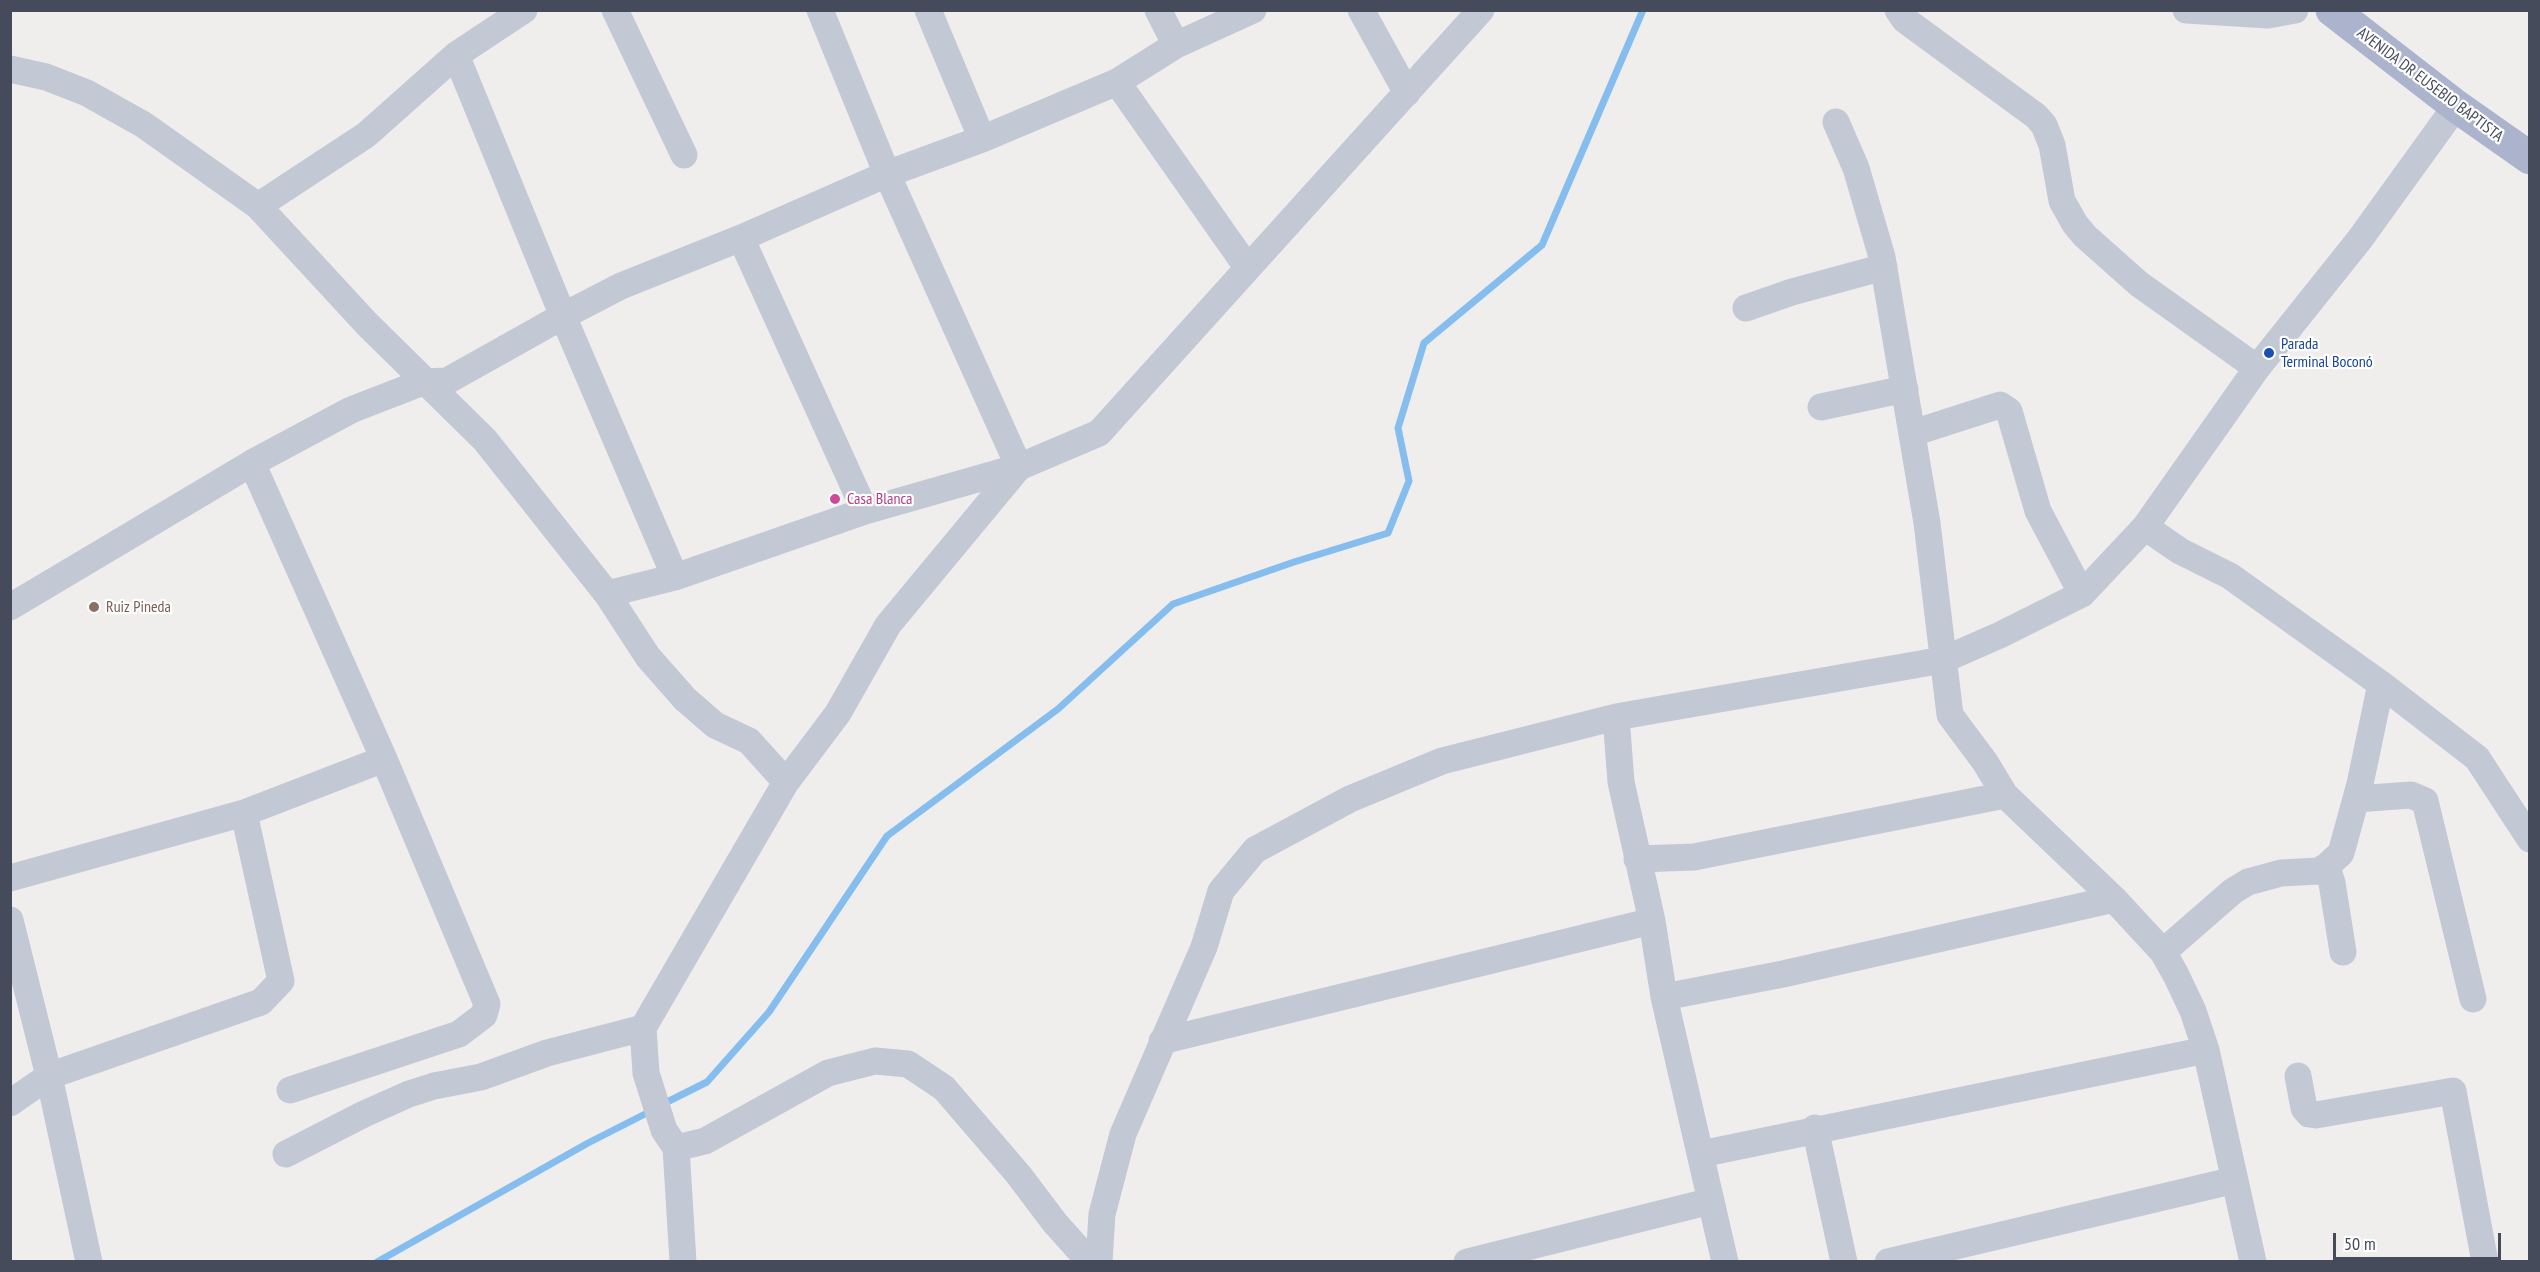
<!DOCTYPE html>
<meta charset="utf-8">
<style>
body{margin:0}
#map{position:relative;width:2540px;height:1272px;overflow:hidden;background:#f0eeed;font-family:"PT Sans Narrow",sans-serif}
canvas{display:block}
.frame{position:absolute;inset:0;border:12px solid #454b5b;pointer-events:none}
.scale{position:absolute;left:2333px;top:1233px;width:168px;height:27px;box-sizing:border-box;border:3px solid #454b5b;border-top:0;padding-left:8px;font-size:18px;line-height:21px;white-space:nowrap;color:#454b5b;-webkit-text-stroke:4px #fff;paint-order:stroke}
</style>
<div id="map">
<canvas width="2540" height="1272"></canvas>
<div class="frame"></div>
<div class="scale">50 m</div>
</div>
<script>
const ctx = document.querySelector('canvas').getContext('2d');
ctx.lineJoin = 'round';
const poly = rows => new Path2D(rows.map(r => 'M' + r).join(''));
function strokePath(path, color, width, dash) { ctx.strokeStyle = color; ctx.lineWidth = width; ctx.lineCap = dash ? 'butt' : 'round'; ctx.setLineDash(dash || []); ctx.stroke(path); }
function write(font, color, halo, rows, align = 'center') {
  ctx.font = font + ' "PT Sans Narrow",sans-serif'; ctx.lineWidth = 4.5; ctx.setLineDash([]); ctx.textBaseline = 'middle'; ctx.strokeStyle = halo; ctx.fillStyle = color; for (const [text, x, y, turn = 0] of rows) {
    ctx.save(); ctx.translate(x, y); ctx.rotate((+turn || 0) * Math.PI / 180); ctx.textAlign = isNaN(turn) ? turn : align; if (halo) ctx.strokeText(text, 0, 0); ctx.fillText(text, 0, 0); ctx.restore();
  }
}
strokePath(poly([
 [663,1104,707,1082,769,1012,887,836,1058,709,1173,604,1294,562,1388,533,1409,481,1398,428,1424,343,1542,245,1643,10],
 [377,1262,588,1143,651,1111]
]), '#85beee', 7);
strokePath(poly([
 [615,10,684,155],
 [928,10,982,139],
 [1158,10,1176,45],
 [1361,10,1407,93],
 [1898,10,1905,20,2036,116,2044,125,2052,145,2062,201,2075,224,2085,236,2139,284,2257,368],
 [2186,10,2268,15,2295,10],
 [456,55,563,316,675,577],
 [10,69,46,77,87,93,144,125,258,206,367,324,485,440,607,594,648,657,685,699,715,725,749,741,786,782],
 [1117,82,1247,267],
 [1836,122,1856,168,1882,257,1927,523,1950,715,1985,762,2005,795,2114,899,2163,952,2176,975,2193,1011,2206,1050,2253,1262],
 [258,206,366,135,456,55,524,10],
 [741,238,865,511],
 [1746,308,1792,292,1884,267],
 [1821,407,1905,389],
 [1913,433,2000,405,2009,411,2038,511,2082,594],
 [252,463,384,759,487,1004,484,1015,459,1034,290,1090],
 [2145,527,2180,551,2230,576,2381,684,2477,758,2530,839],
 [607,594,675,577,865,511,1019,467,887,174,820,10],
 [10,607,252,463,351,410,423,382,447,381,563,316,621,286,741,238,887,174,982,139,1117,82,1176,45,1253,10],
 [1616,717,1621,782,1652,921,1664,997,1725,1262],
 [2356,799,2411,795,2425,801,2473,999],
 [1637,859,1694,857,2005,795],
 [2327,866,2332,883,2343,952],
 [10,878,244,813,384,759],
 [10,920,49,1076,89,1262],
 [2163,952,2233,891,2248,882,2281,873,2318,871,2327,866,2341,853,2360,784,2381,684],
 [1664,997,1783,974,2114,899],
 [1162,1041,1652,921],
 [2298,1076,2304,1108,2309,1114,2316,1115,2453,1091,2485,1262],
 [10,1103,49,1076,261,1002,281,981,244,813],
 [1815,1128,1844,1262],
 [676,1148,705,1141,828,1073,875,1061,908,1064,944,1088,1018,1174,1055,1223,1090,1262],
 [286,1154,364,1114,409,1094,434,1086,481,1077,547,1053,643,1028],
 [1701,1154,2206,1050],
 [683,1262,676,1148,664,1130,646,1073,643,1028,786,782,838,713,888,625,1019,467,1099,433,1481,10],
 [1099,1262,1102,1214,1123,1134,1204,947,1221,891,1255,850,1350,799,1442,761,1616,717,1943,660,2000,635,2082,594,2145,527,2257,368,2360,239,2456,106],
 [1467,1262,1711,1201],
 [1888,1262,2235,1180]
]), '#c3c8d5', 27);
strokePath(poly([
 [2332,10,2456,106,2530,158]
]), '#acb4cd', 33);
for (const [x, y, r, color] of [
 [2269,353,6,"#1a4fb4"],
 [835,499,6,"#d1479c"],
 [94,607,6,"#8d6e63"]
]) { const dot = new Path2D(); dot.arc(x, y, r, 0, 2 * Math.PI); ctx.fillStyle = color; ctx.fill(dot); strokePath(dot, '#fff', 2); }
write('16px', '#454b5b', '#fff', [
 ["AVENIDA DR EUSEBIO BAPTISTA",2430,85,37]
]);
write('16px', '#164399', '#fff', [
 ["Parada",2281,344],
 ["Terminal Boconó",2281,362]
], 'left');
write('16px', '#b23c85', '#fff', [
 ["Casa Blanca",847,499]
], 'left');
write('16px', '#785e54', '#fff', [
 ["Ruiz Pineda",106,607]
], 'left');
</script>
